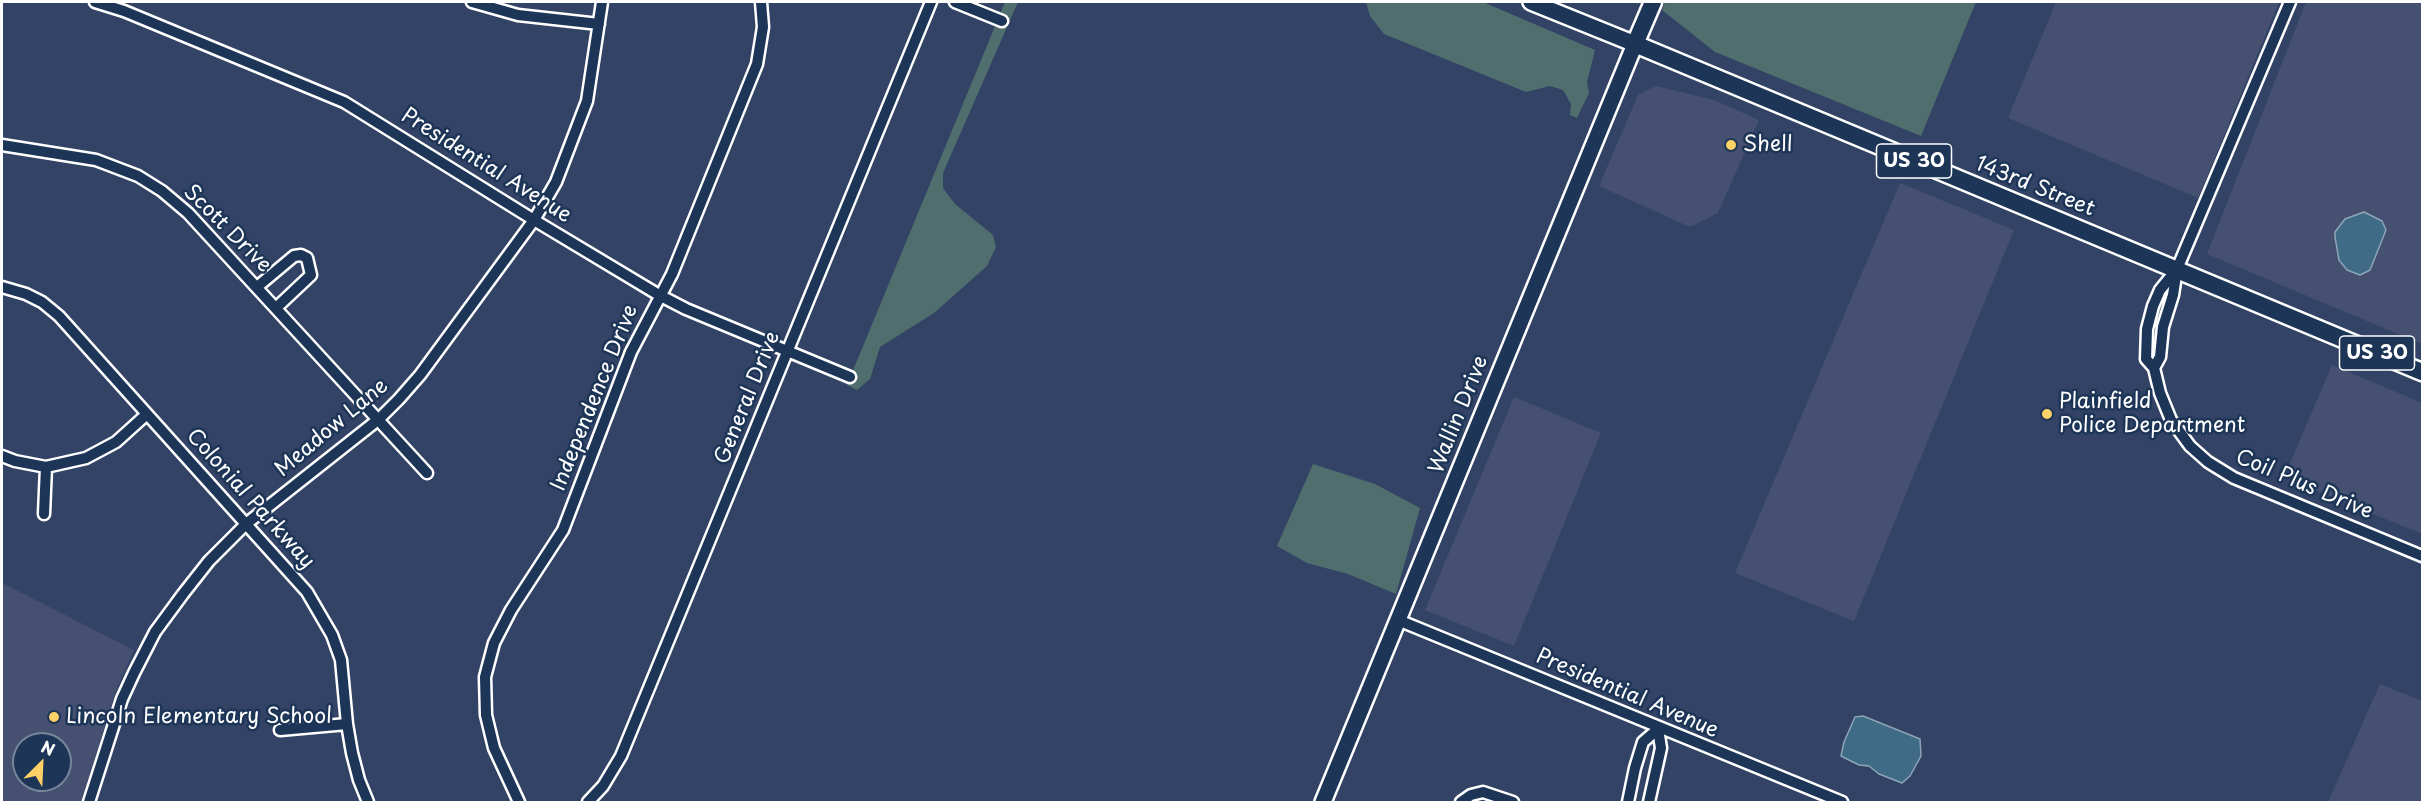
<!DOCTYPE html>
<style>
body{margin:0}
#map{position:relative;width:2424px;height:804px;overflow:hidden;background:#334365;font-family:"Playpen Sans",sans-serif}
canvas{display:block}
.frame{position:absolute;inset:0;border:3px solid #fff;pointer-events:none}
.north{position:absolute;left:12px;top:732px;width:60px;height:60px;box-sizing:border-box;background:#1d3557;border:2px solid #77869a;border-radius:50%;rotate:24deg;font-size:16px;font-weight:700;line-height:24px;text-align:center;color:#fff}
.north::after{content:'';display:block;margin:auto;width:21px;height:27px;background:#ffd166;clip-path:polygon(50% 0,100% 100%,50% 72%,0 100%)}
</style>
<div id="map">
<canvas width="2424" height="804"></canvas>
<div class="frame"></div>
<div class="north">N</div>
</div>
<script>
const ctx = document.querySelector('canvas').getContext('2d');
ctx.lineJoin = 'round';
function paint(path, color) { ctx.fillStyle = color; ctx.fill(path, 'evenodd'); }
const poly = rows => new Path2D(rows.map(r => 'M' + r).join(''));
function strokePath(path, color, width, dash) { ctx.strokeStyle = color; ctx.lineWidth = width; ctx.lineCap = dash ? 'butt' : 'round'; ctx.setLineDash(dash || []); ctx.stroke(path); }
function write(font, color, halo, rows, align = 'center') {
  ctx.font = font + ' "Playpen Sans",sans-serif'; ctx.lineWidth = 5; ctx.setLineDash([]); ctx.textBaseline = 'middle'; ctx.strokeStyle = halo; ctx.fillStyle = color; for (const [text, x, y, turn = 0] of rows) {
    ctx.save(); ctx.translate(x, y); ctx.rotate((+turn || 0) * Math.PI / 180); ctx.textAlign = isNaN(turn) ? turn : align; if (halo) ctx.strokeText(text, 0, 0); ctx.fillText(text, 0, 0); ctx.restore();
  }
}
paint(poly([
 [2056,2,2279,2,2198,198,2008,118],
 [2306,2,2422,2,2422,344,2207,254],
 [1656,86,1714,100,1759,120,1718,213,1690,227,1599,186,1638,95],
 [1900,183,2014,230,1854,621,1735,573],
 [2332,365,2422,403,2422,534,2284,477],
 [1514,397,1601,433,1514,646,1425,610],
 [2,583,134,650,116,690,81,802,2,802],
 [24,744,60,744,60,780,24,780],
 [2380,684,2422,701,2422,802,2328,802]
]), '#465172');
paint(poly([
 [1005,2,1018,2,943,173,943,188,955,204,993,235,996,247,987,266,934,313,880,347,870,379,857,390,847,385],
 [1366,2,1483,2,1595,50,1587,82,1589,93,1577,118,1570,115,1571,104,1563,90,1550,86,1526,92,1384,34,1370,16],
 [1665,2,1976,2,1921,136,1715,52,1662,10],
 [2167,291,2156,336,2155,358,2151,360,2151,333,2161,298],
 [1313,464,1375,484,1420,508,1396,594,1348,574,1307,563,1277,546]
]), '#4f6e6d');
const water = poly([
 [2364,212,2382,221,2386,230,2370,270,2360,275,2347,270,2339,260,2335,237,2335,232,2345,219,2364,212],
 [1863,716,1920,739,1921,756,1910,776,1902,783,1879,774,1869,766,1859,765,1841,756,1844,742,1855,717,1863,716]
]);
paint(water, '#406b87');
strokePath(water, '#8ca6b7', 1.5);
const street = poly([
 [95,2,124,11,344,102,534,220,659,295,686,309,850,377],
 [472,2,518,15,599,24],
 [955,2,1002,21],
 [2,145,96,160,138,176,162,191,188,213,427,473],
 [2177,269,2160,290,2153,306,2147,329,2146,359,2154,368,2160,393,2171,420,2190,446,2208,462,2234,478,2422,556],
 [2,287,26,294,42,302,59,316,307,592,332,635,341,660,347,724,352,753,359,780,368,802],
 [257,287,294,256,301,255,307,258,311,275,276,308],
 [2154,368,2160,357,2163,327,2173,295,2177,269,2290,2],
 [2,456,15,461,46,467,86,458,116,442,147,414],
 [44,514,46,467],
 [1398,620,1842,802],
 [280,730,347,724],
 [89,802,122,699,134,673,155,632,183,594,209,561,246,524,379,419,399,399,420,375,534,220,556,182,587,101,602,2],
 [519,802,494,748,486,715,485,677,494,643,511,610,563,530,631,352,672,274,757,64,763,27,761,2],
 [588,802,603,786,621,756,931,2],
 [1461,802,1471,795,1483,792,1513,802],
 [1628,802,1635,768,1643,742,1658,729],
 [1649,802,1661,748,1658,729]
]);
const secondary = poly([
 [1323,802,1635,44,1531,2]
]);
const primary = poly([
 [1653,2,1635,44,2422,372]
]);
strokePath(street, '#fff', 15);
strokePath(secondary, '#fff', 20);
strokePath(primary, '#fff', 21);
strokePath(street, '#1d3557', 10);
strokePath(secondary, '#1d3557', 15);
strokePath(primary, '#1d3557', 16);
for (const [x, y, r, color] of [
 [1731,145,6,"#ffd166"],
 [2047,414,6,"#ffd166"],
 [54,717,6,"#ffd166"]
]) { const dot = new Path2D(); dot.arc(x, y, r, 0, 2 * Math.PI); ctx.fillStyle = color; ctx.fill(dot); strokePath(dot, '#1d3557', 2); }
for (const [x, y, w] of [
 [1914,161,75],
 [2377,353,75]
]) { const box = new Path2D(); box.roundRect(x - w / 2, y - 17, w, 34, 4.5); ctx.fillStyle = '#1d3557'; ctx.fill(box); strokePath(box, '#fff', 1.5); }
write('bold 20px', '#fff', null, [
 ["US 30",1914,161],
 ["US 30",2377,353]
]);
write('21px', '#fff', '#1d3557', [
 ["Shell",1743,145],
 ["Plainfield",2059,402],
 ["Police Department",2059,426],
 ["Lincoln Elementary School",66,717]
], 'left');
write('21px', '#fff', '#1d3557', [
 ["Presidential Avenue",486,166,32],
 ["143rd Street",2035,187,22],
 ["Scott Drive",227,229,45],
 ["Independence Drive",595,398,-68],
 ["General Drive",748,398,-68],
 ["Wallin Drive",1459,415,-68],
 ["Meadow Lane",332,428,-40],
 ["Coil Plus Drive",2304,485,23],
 ["Colonial Parkway",250,499,48],
 ["Presidential Avenue",1627,694,23]
]);
</script>
